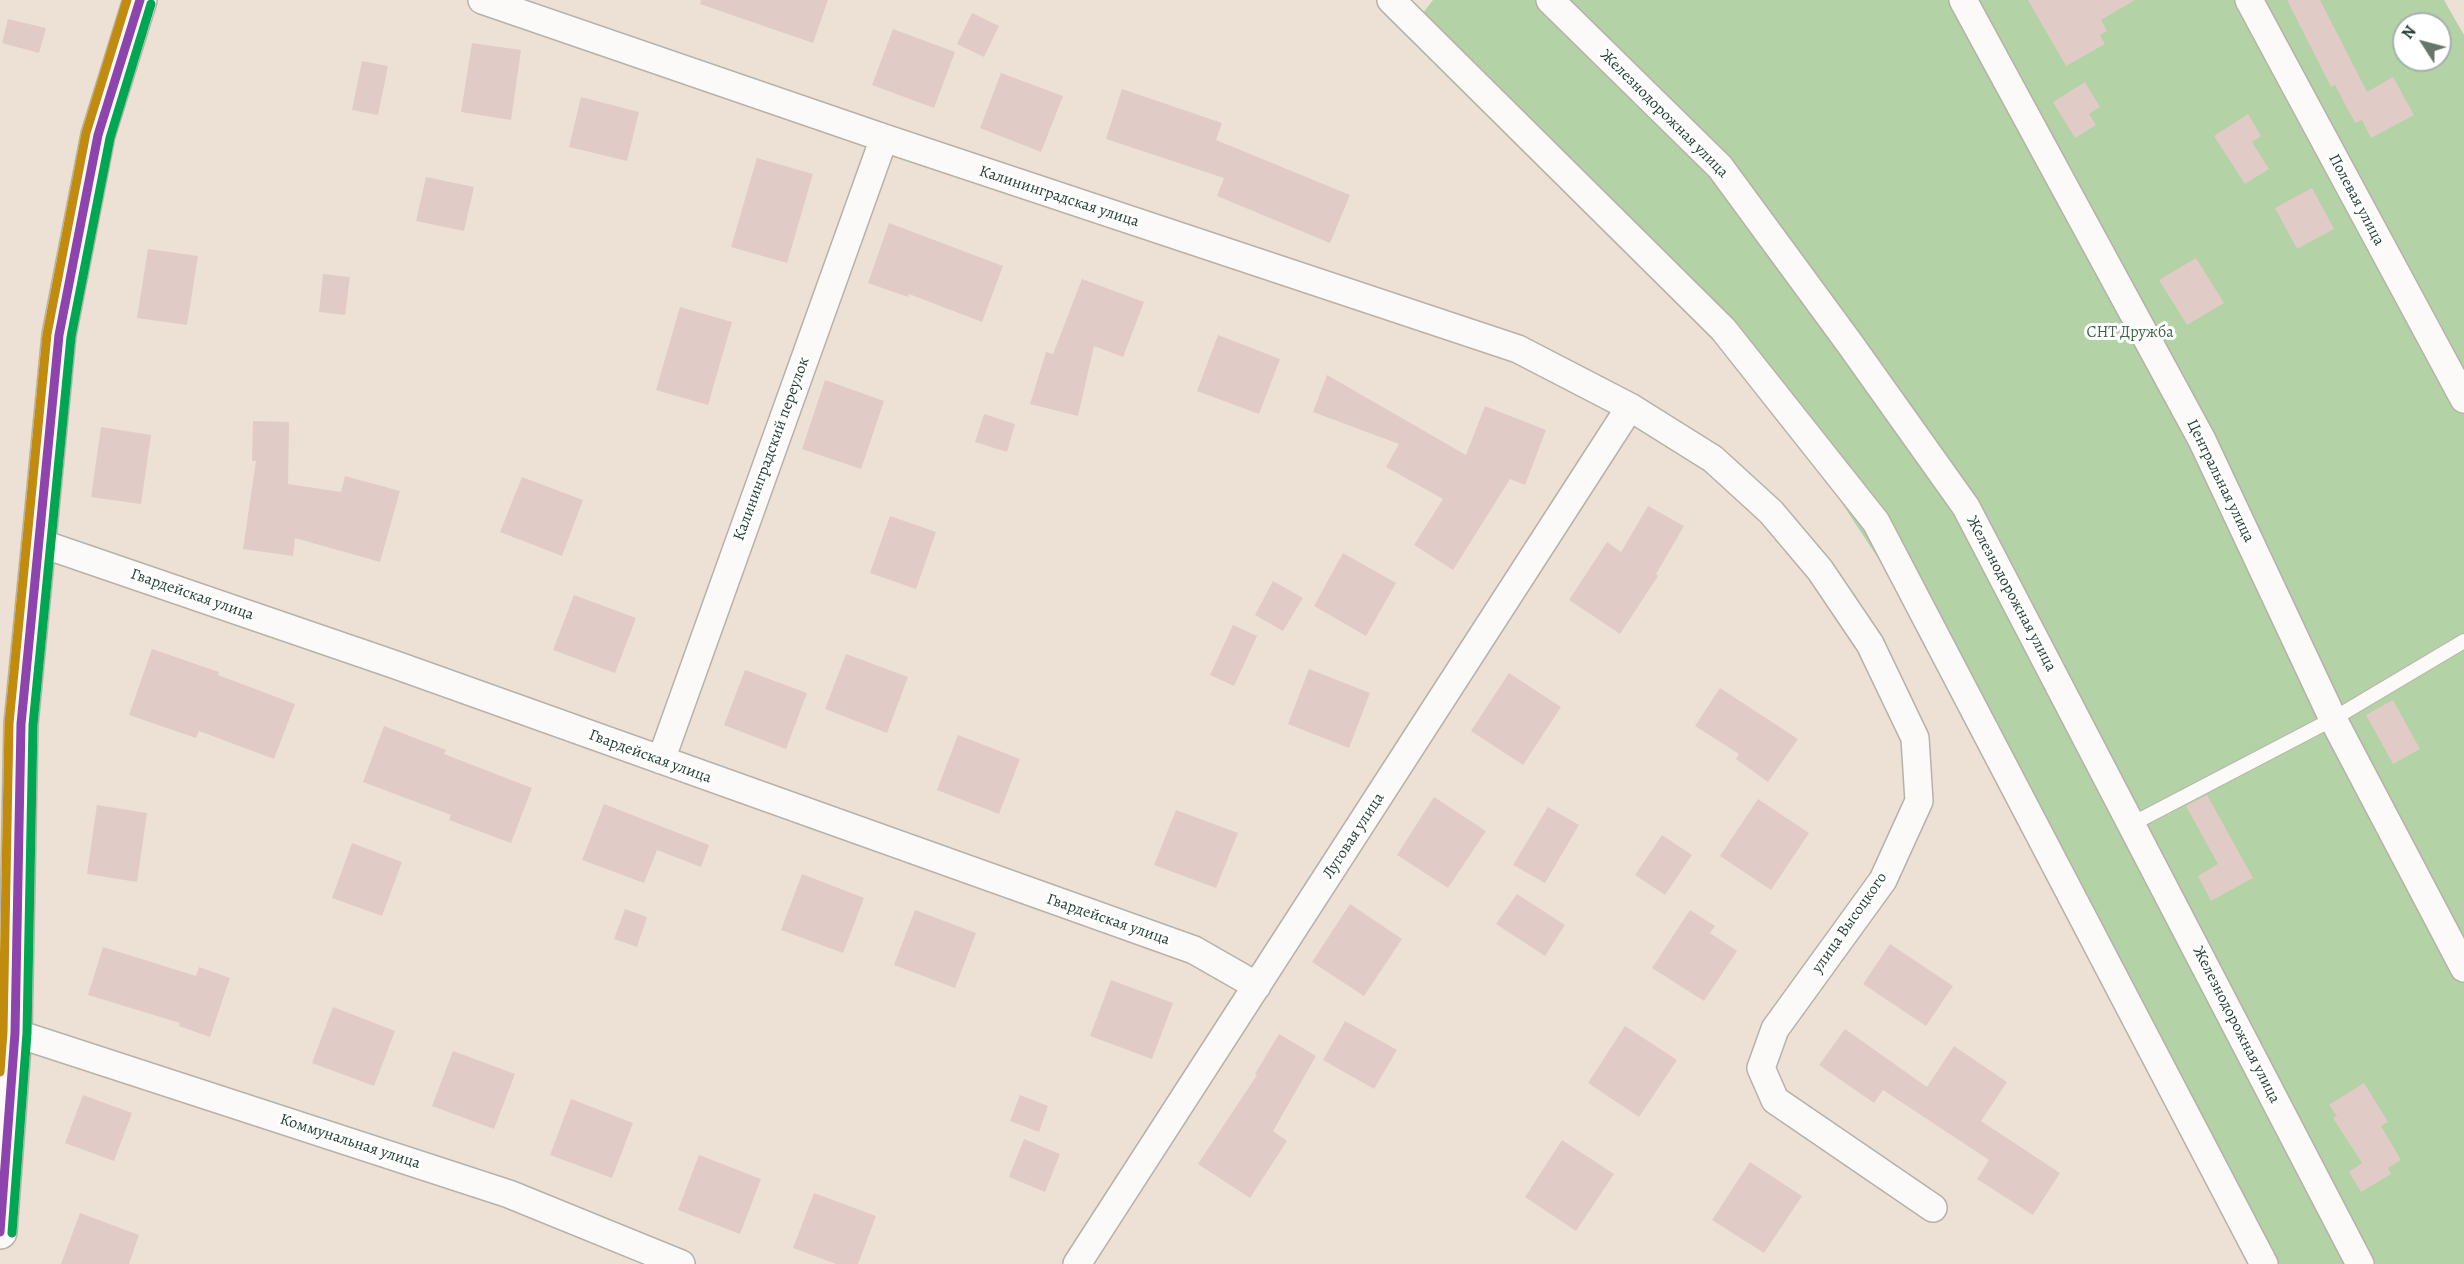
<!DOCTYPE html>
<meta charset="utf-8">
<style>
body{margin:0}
#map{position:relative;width:2464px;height:1264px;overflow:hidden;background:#ede1d5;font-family:Alegreya,serif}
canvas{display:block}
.north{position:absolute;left:2392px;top:12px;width:60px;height:60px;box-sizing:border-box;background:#fff;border:2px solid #a5b1ae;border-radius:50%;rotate:306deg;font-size:16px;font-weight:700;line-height:24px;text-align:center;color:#1f3d34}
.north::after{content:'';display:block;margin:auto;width:21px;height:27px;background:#67766c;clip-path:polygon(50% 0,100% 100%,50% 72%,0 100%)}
</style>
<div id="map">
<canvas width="2464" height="1264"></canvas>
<div class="north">N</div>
</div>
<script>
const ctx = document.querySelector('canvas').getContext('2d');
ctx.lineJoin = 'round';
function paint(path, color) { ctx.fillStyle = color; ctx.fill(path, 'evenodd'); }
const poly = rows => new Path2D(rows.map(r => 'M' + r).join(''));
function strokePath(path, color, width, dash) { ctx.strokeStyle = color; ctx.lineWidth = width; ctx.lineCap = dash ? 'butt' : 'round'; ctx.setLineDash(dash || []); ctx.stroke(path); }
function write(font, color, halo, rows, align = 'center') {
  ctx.font = font + ' Alegreya,serif'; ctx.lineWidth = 6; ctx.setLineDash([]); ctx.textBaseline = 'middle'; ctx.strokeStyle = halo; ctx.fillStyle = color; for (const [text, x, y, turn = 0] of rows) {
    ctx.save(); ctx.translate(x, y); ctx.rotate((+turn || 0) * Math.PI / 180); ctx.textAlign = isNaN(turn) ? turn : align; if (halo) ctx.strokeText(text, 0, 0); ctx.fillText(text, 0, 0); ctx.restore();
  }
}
paint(poly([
 [1433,0,2444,0,2464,35,2464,1264,2262,1264,1913,611,1818,467,1688,304,1416,22],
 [2404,24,2440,24,2440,60,2404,60]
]), '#b3d2a5');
paint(poly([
 [701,0,828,0,813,43,700,4],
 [2028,0,2135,0,2101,20,2107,31,2100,35,2105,44,2066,66],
 [2287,0,2320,0,2367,92,2393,77,2414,115,2371,138,2362,120,2355,123,2335,85,2331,87],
 [972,13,999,26,984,57,957,44],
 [8,19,46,28,39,53,2,43],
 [893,29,955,52,934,108,872,85],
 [472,43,521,50,511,120,461,112],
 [362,61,388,66,378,115,352,110],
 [1001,73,1063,96,1041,152,980,128],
 [2085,82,2100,107,2089,114,2096,125,2075,138,2053,102],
 [1122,89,1222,123,1216,140,1350,195,1330,243,1217,196,1224,178,1106,139],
 [581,97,639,112,627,161,569,147],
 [2248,114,2261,136,2252,142,2269,169,2245,184,2214,136],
 [757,158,813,174,787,263,731,247],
 [426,177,474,187,464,231,416,221],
 [2312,188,2334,229,2297,249,2275,208],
 [889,223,1003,266,982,322,909,294,908,297,868,283],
 [148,249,198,256,187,325,137,318],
 [2196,258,2224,303,2187,325,2159,280],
 [323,274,350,277,345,315,319,312],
 [1082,279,1144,302,1123,357,1094,346,1078,416,1030,404,1046,352,1053,354],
 [680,307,732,322,708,405,656,390],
 [1218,335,1280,359,1259,414,1197,391],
 [1327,375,1466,455,1485,406,1546,430,1525,485,1510,479,1453,570,1414,545,1443,499,1386,467,1399,444,1313,412],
 [825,380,884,401,861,469,802,449],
 [984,414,1015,424,1007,452,975,442],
 [253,421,289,422,288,484,341,492,345,476,400,491,380,562,295,538,293,556,243,549,256,461,252,461],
 [101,427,151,435,141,504,91,497],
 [522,477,583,500,562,556,500,532],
 [1648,506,1684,526,1656,574,1658,576,1620,634,1569,600,1607,542,1621,552],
 [890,516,936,532,916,589,870,573],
 [1343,553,1396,583,1366,636,1314,606],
 [1273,581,1303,598,1283,631,1255,615],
 [574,595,636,618,615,673,553,650],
 [1233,625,1257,636,1234,686,1210,675],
 [152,649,219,672,218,675,295,704,274,759,199,731,196,738,129,715],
 [846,654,908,677,887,733,825,709],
 [1309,669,1370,693,1349,748,1288,724],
 [745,670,807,693,786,749,724,725],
 [1509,673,1561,707,1523,765,1471,731],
 [1720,688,1798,739,1768,782,1736,759,1739,754,1695,726],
 [2393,700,2420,749,2393,764,2366,715],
 [384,726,446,750,444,754,532,788,511,843,449,820,451,815,363,782],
 [958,735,1020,759,999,814,937,790],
 [2207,795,2253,878,2211,901,2198,876,2218,864,2186,806],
 [1434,797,1486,831,1448,888,1397,855],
 [1758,799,1809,833,1771,890,1720,856],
 [604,804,709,845,701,867,657,850,644,883,582,860],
 [97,805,147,813,137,882,87,874],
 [1548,807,1579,825,1545,883,1513,865],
 [1176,810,1238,833,1216,888,1154,865],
 [1662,835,1692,855,1665,895,1635,875],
 [352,843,402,862,382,916,332,898],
 [802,874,864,898,843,953,781,930],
 [1517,894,1565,925,1545,956,1496,924],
 [1350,904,1402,939,1364,996,1312,962],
 [625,909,647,917,637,947,614,939],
 [915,910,976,933,955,988,894,965],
 [1690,910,1715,926,1710,933,1737,951,1704,1001,1652,968],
 [1890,944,1953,986,1926,1026,1863,984],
 [103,947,196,976,199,967,230,978,210,1037,179,1026,180,1023,88,995],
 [1111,980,1173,1003,1152,1059,1090,1036],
 [333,1007,395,1031,374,1086,312,1063],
 [1345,1021,1397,1050,1374,1089,1323,1060],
 [1625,1026,1677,1060,1639,1117,1588,1083],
 [1845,1029,1927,1087,1954,1046,2007,1082,1981,1121,2060,1173,2033,1215,1977,1179,1989,1160,1883,1090,1874,1103,1819,1065],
 [1279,1034,1316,1056,1273,1131,1287,1141,1250,1198,1198,1164,1257,1075,1255,1074],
 [453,1051,515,1074,494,1129,432,1106],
 [2364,1083,2388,1122,2381,1126,2401,1160,2388,1168,2391,1174,2361,1192,2349,1172,2362,1163,2333,1118,2337,1116,2329,1105],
 [83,1095,132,1113,114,1161,65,1143],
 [1020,1095,1048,1106,1039,1132,1010,1121],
 [571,1099,633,1123,612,1178,550,1155],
 [1024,1139,1060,1154,1045,1192,1009,1177],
 [1562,1140,1614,1174,1576,1231,1525,1197],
 [699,1155,761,1179,740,1234,678,1210],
 [1750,1162,1802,1196,1764,1253,1712,1220],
 [814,1193,876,1216,858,1264,836,1264,793,1248],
 [80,1213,139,1235,129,1264,61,1264]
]), '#e1cbc6');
const lane = poly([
 [2132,824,2333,719,2464,641]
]);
const street = poly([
 [482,0,884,138,1518,349,1630,407,1713,459,1771,512,1820,570,1870,644,1915,738,1919,801,1883,880,1775,1029,1761,1068,1775,1100,1933,1208],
 [1391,0,1723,329,1876,522,2264,1264],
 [1550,0,1720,167,1850,344,1966,507,2360,1264],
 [1963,0,2202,440,2333,719,2464,968],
 [2249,0,2464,399],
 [37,542,393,664,1194,950,1257,986],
 [661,760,884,138],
 [15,1033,509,1194,681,1264],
 [1077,1264,1630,407]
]);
const secondary = poly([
 [0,1232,15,1033,21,724,59,335,98,135,140,0]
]);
strokePath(lane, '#b6b2a9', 16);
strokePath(street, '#b6b2a9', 30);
strokePath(secondary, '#b6b2a9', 36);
strokePath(lane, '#fcfaf9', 14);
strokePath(street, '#fcfaf9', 27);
strokePath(secondary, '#fcfaf9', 33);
strokePath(poly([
 [0,1232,15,1033,21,724,59,335,98,135,140,0]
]), '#8e44ad', 9);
strokePath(poly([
 [12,1233,27,1033,33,725,71,337,110,138,151,4]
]), '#00a651', 9);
strokePath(poly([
 [0,1072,3,1032,9,723,47,334,86,133,127,0]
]), '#c18c0d', 9);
write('16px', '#1f3d34', '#fff', [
 ["Железнодорожная улица",1664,114,45],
 ["Калининградская улица",1059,197,18],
 ["Полевая улица",2356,200,62],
 ["Калининградский переулок",772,449,-70],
 ["Центральная улица",2220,481,64],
 ["Железнодорожная улица",2011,594,62],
 ["Гвардейская улица",192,595,19],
 ["Гвардейская улица",650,757,20],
 ["Луговая улица",1354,836,-57],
 ["Гвардейская улица",1108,920,19],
 ["улица Высоцкого",1850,923,-55],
 ["Железнодорожная улица",2236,1025,63],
 ["Коммунальная улица",350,1142,18]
]);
write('16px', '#3d664a', '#fff', [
 ["СНТ Дружба",2130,333]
]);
</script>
